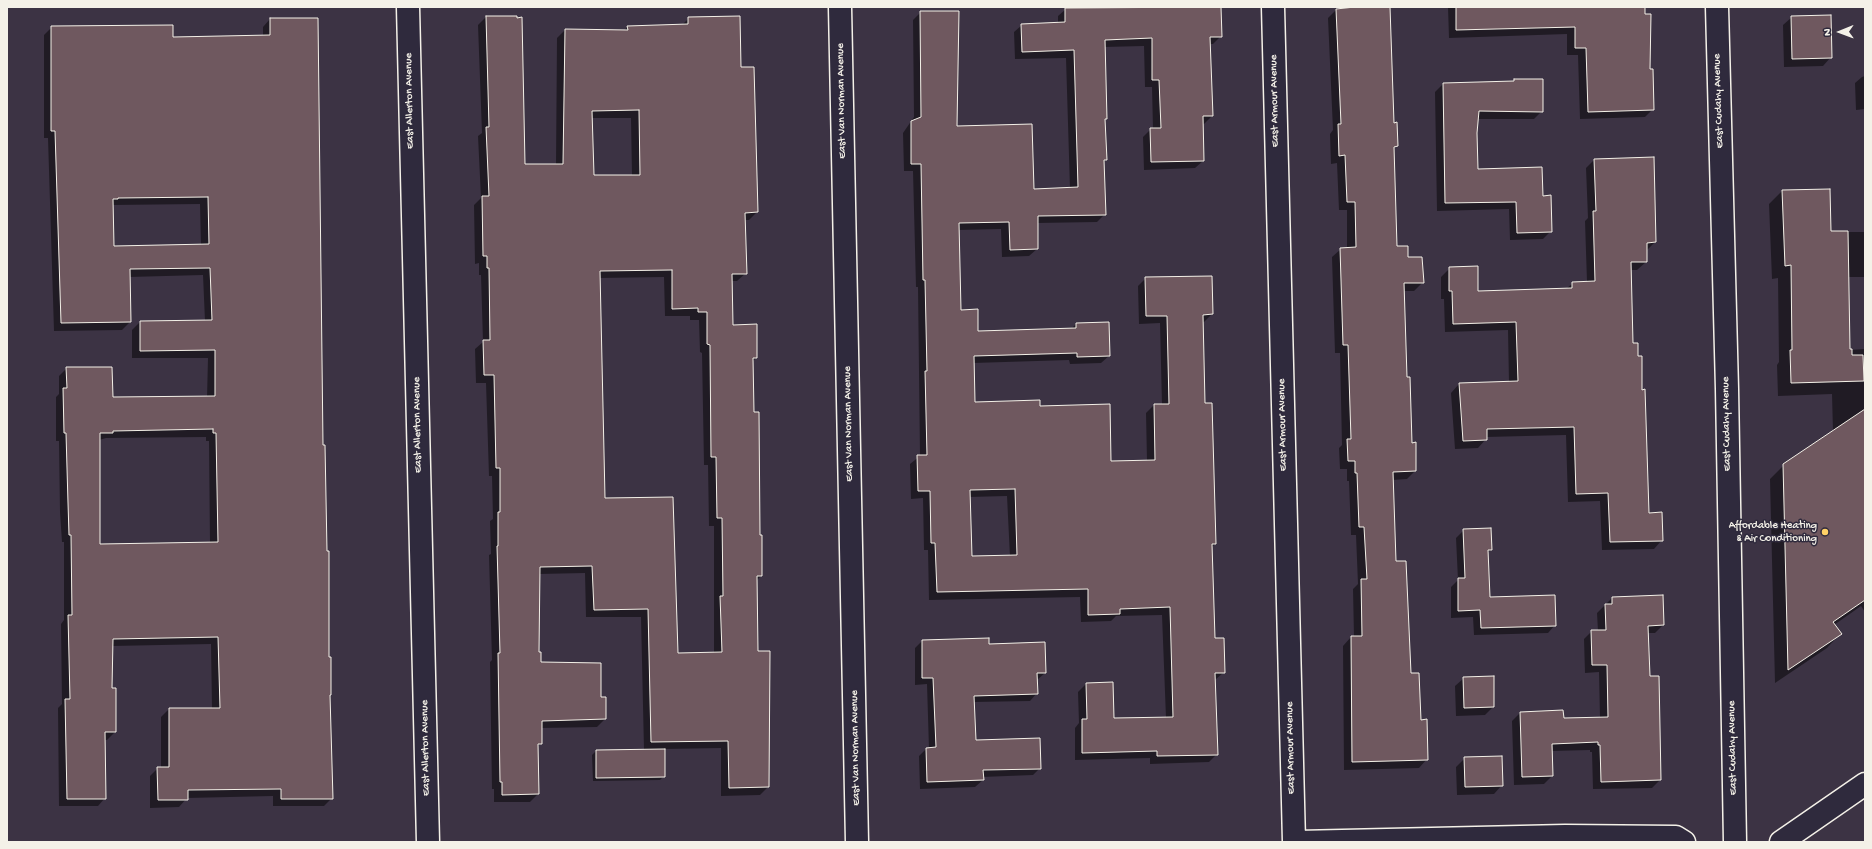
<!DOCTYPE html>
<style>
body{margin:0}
#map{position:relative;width:1872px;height:849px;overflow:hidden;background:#3c3344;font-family:"Gochi Hand",sans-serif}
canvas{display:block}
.frame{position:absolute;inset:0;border:8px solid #f4f1e8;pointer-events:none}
.north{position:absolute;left:1820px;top:12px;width:40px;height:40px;-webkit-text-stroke:3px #2f2a3d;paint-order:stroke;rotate:269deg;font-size:11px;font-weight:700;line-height:16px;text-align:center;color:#f4f1e8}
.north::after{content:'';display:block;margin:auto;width:14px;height:18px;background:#f4f1e8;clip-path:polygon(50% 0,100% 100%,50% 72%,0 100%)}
</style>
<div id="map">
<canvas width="1872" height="849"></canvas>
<div class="frame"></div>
<div class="north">N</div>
</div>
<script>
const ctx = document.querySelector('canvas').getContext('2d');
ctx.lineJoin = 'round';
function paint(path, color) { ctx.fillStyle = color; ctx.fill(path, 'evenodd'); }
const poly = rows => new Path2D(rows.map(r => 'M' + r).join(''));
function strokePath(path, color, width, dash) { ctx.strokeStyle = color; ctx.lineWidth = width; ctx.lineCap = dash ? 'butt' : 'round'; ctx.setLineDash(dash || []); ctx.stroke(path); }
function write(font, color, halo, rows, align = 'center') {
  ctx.font = font + ' "Gochi Hand",sans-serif'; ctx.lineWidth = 3; ctx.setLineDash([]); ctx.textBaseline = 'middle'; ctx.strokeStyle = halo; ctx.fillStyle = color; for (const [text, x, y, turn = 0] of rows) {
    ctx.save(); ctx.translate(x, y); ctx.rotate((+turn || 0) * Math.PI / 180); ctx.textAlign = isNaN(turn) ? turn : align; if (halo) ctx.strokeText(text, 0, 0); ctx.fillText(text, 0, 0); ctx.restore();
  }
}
paint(poly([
 [1149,7,1220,7,1221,36,1213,44,1209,44,1212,116,1204,124,1202,124,1203,161,1195,168,1144,170,1143,137,1151,129,1153,129,1152,87,1145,87,1144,46,1104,47,1106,118,1104,120,1106,160,1103,162,1105,214,1097,222,1037,223,1037,249,1029,256,1002,257,1001,229,958,230,960,311,977,332,1071,329,1076,324,1109,356,1101,363,1070,364,1069,360,973,363,974,403,1039,407,1110,462,1147,461,1146,413,1154,405,1162,405,1160,323,1139,324,1138,286,1146,278,1212,314,1204,322,1202,322,1204,404,1215,544,1211,548,1214,639,1224,672,1215,680,1217,754,1209,762,1150,764,1150,758,1075,760,1075,728,1079,723,1078,692,1086,684,1112,683,1113,719,1166,718,1162,615,1116,616,1111,621,1081,622,1080,597,929,600,928,550,924,550,923,498,911,499,910,464,920,456,918,287,916,287,913,171,904,171,903,133,914,117,913,20,921,12,956,127,1033,190,1070,189,1066,58,1015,59,1014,32,1022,25,1058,23,1058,16,1066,9],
 [1007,496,1010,557,971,557,969,497],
 [1353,7,1389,7,1393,124,1396,146,1393,149,1396,247,1407,258,1423,282,1414,291,1404,291,1406,378,1411,444,1415,471,1407,479,1392,480,1395,563,1410,674,1427,759,1419,768,1344,770,1343,646,1351,637,1354,637,1353,589,1358,584,1356,535,1351,535,1349,481,1347,481,1347,469,1340,469,1339,448,1342,445,1340,353,1335,353,1332,257,1341,249,1347,248,1347,210,1339,210,1337,163,1331,164,1330,134,1333,130,1328,18,1336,10,1351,9],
 [1448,7,1644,7,1653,109,1645,117,1580,119,1578,55,1567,55,1567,34,1449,38],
 [486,17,524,165,556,165,557,38,565,30,624,31,628,26,682,25,689,18,740,68,757,212,749,220,745,220,746,273,737,281,731,281,732,326,756,358,752,362,753,413,761,576,756,581,757,652,768,787,760,795,721,796,721,748,664,749,664,776,660,780,593,781,592,755,596,751,644,750,641,617,586,617,585,573,539,574,538,653,540,663,600,698,605,719,597,727,541,728,541,743,537,747,538,794,530,802,494,802,494,789,492,789,490,662,492,660,489,555,491,554,490,521,493,519,492,476,489,476,486,383,476,383,475,349,483,342,481,275,479,275,479,263,475,264,474,205,481,198,478,136,482,133,478,25],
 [592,118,631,118,632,176,594,176],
 [664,277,665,316,690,316,690,320,699,320,700,352,702,353,704,465,708,465,709,526,714,526,714,653,677,654,604,499,599,278],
 [1792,17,1831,57,1823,66,1784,67,1783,25],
 [270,19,322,446,332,798,324,806,273,806,273,796,187,798,179,807,150,808,150,776,158,768,161,768,161,717,169,709,212,709,211,644,112,646,111,689,115,732,107,740,104,740,105,798,98,806,59,806,58,708,62,704,61,624,64,620,64,542,62,542,60,512,59,441,56,441,56,397,59,394,59,376,67,368,112,398,207,398,208,358,132,358,132,330,140,322,205,321,203,275,129,277,130,322,122,330,54,331,48,138,44,138,44,35,52,27,172,38,263,36,263,27],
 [200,204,201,246,113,247,112,205],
 [206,437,206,441,209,441,210,544,99,545,99,440,106,438],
 [1865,76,1865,109,1856,110,1855,83,1862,77],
 [1443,84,1542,111,1534,119,1478,119,1476,133,1477,170,1542,197,1551,231,1543,239,1510,240,1509,209,1437,211,1435,92],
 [1594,160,1655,242,1646,251,1646,262,1637,270,1630,270,1632,344,1637,357,1641,391,1648,514,1662,540,1654,549,1602,550,1600,501,1568,502,1566,435,1486,437,1486,439,1478,448,1455,449,1451,393,1459,384,1509,383,1508,330,1445,332,1444,299,1441,299,1441,277,1450,268,1477,292,1566,289,1573,283,1587,282,1585,221,1588,218,1586,168],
 [1782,191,1830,232,1865,232,1865,277,1847,277,1849,350,1865,349,1865,612,1861,606,1834,625,1840,634,1827,648,1775,683,1770,479,1784,465,1833,432,1832,394,1778,396,1777,365,1779,362,1778,278,1772,279,1769,204],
 [1464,530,1491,550,1487,553,1489,598,1555,625,1548,633,1474,635,1473,617,1451,618,1451,587,1458,580,1456,538],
 [1612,598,1663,625,1655,633,1647,633,1649,677,1660,780,1652,788,1593,789,1592,752,1590,752,1590,750,1551,751,1552,776,1544,784,1514,785,1512,721,1520,713,1562,711,1563,719,1600,718,1599,672,1585,673,1584,639,1592,631,1598,631,1597,613],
 [988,639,988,645,1045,673,1037,680,1037,693,1030,701,973,702,975,741,1040,768,1033,775,982,777,983,780,975,787,920,789,919,756,926,749,929,749,927,684,915,685,915,648,922,641],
 [1464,678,1493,707,1485,715,1456,716,1455,686],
 [1465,758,1502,785,1494,794,1457,795,1456,767]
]), '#0007');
const building = poly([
 [1221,7,1222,37,1210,37,1213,116,1203,116,1204,161,1151,162,1150,128,1161,128,1159,80,1152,80,1152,38,1105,40,1107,119,1105,119,1107,160,1104,160,1106,215,1038,216,1038,249,1010,250,1009,222,959,223,961,310,978,309,978,331,1076,328,1076,323,1109,322,1110,356,1077,357,1077,353,974,356,975,402,1040,400,1040,406,1110,404,1111,461,1155,460,1154,404,1169,404,1167,316,1146,316,1145,277,1212,276,1213,314,1203,315,1205,403,1212,403,1216,544,1212,544,1215,638,1224,638,1225,673,1215,673,1218,755,1157,756,1157,751,1082,753,1082,719,1087,719,1086,683,1113,682,1114,718,1173,717,1170,607,1120,609,1120,614,1088,615,1088,589,937,592,935,543,931,543,930,491,918,491,917,455,927,455,925,371,927,371,925,280,923,280,921,164,911,164,911,121,921,117,920,11,959,11,957,126,1032,124,1034,189,1078,187,1074,50,1022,52,1021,24,1065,22,1065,8,1221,7],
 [1015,489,1017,555,972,556,970,490,1015,489],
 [1355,7,1390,7,1394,123,1397,122,1398,146,1394,147,1397,246,1408,246,1408,257,1422,257,1424,283,1404,283,1407,377,1410,377,1412,443,1416,442,1416,471,1393,472,1396,561,1406,561,1411,673,1419,673,1421,720,1427,719,1428,760,1352,762,1351,636,1362,636,1361,579,1367,579,1364,527,1359,527,1357,473,1355,473,1355,461,1348,461,1347,439,1351,439,1348,345,1343,345,1340,248,1356,247,1355,202,1347,202,1345,155,1339,156,1338,124,1341,124,1336,9,1355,7],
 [1456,7,1645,7,1645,14,1651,14,1650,69,1653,69,1654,110,1588,112,1586,48,1575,48,1575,27,1456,30,1456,7],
 [1831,15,1832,58,1792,59,1791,16,1831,15],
 [486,16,517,16,517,18,522,17,525,164,563,164,565,29,628,30,627,26,688,24,688,17,740,16,741,67,754,67,758,212,745,213,747,274,732,274,733,325,757,324,757,358,753,358,754,412,759,412,760,535,762,535,762,576,757,576,758,651,770,651,769,787,729,788,728,741,651,742,648,609,594,610,592,566,540,567,539,652,541,652,541,662,601,663,601,697,606,697,606,719,542,721,542,744,538,744,539,794,502,795,502,782,500,782,498,653,500,653,497,546,498,546,498,512,500,512,500,468,496,468,494,375,484,375,483,340,490,340,489,268,487,268,487,256,483,256,482,196,489,196,486,127,489,127,486,16],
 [639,110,640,175,594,175,592,111,639,110],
 [672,270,672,309,698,308,698,312,707,312,707,344,710,345,711,457,716,457,717,518,722,518,723,596,720,596,722,652,678,653,673,497,605,498,600,271,672,270],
 [270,18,318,18,323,445,325,445,327,551,329,551,329,657,331,657,331,695,330,695,333,799,281,799,281,789,188,790,188,800,158,800,157,767,169,767,169,708,220,708,218,637,113,639,112,688,116,688,116,732,105,732,106,799,67,799,65,699,70,699,68,615,72,615,71,535,69,535,68,503,66,433,64,433,63,388,67,388,66,367,112,367,113,397,215,396,215,350,140,351,140,321,212,320,210,268,130,269,131,322,61,323,55,131,51,131,51,26,173,25,173,37,270,35,270,18],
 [208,197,209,244,114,246,113,199,118,199,118,198,208,197],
 [213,429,213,433,216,433,218,542,100,544,100,433,113,433,113,431,213,429],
 [1514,79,1543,79,1543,112,1479,111,1477,133,1478,169,1542,167,1543,196,1551,195,1552,232,1517,233,1516,202,1445,203,1443,83,1514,81,1514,79],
 [1654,157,1656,242,1647,243,1647,262,1631,262,1633,343,1638,343,1638,356,1642,356,1642,390,1645,389,1649,513,1662,512,1663,541,1610,542,1608,493,1576,494,1574,427,1487,429,1487,440,1463,441,1459,383,1518,381,1516,322,1453,324,1452,291,1449,291,1449,267,1478,266,1478,291,1572,288,1572,282,1595,281,1593,211,1596,211,1594,159,1654,157],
 [1830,189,1831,231,1848,231,1850,349,1852,349,1852,355,1863,355,1864,381,1791,383,1790,350,1792,350,1791,265,1785,266,1782,190,1830,189],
 [1865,409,1865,600,1833,622,1842,634,1788,670,1783,464,1865,409],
 [1491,528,1492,550,1488,550,1490,597,1555,595,1556,626,1481,628,1480,610,1458,611,1458,578,1465,578,1463,529,1491,528],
 [1663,595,1664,625,1648,626,1650,676,1659,676,1661,780,1601,782,1600,745,1598,745,1598,742,1552,744,1553,776,1522,777,1520,712,1563,710,1564,718,1608,717,1607,665,1592,665,1591,630,1606,630,1605,604,1612,604,1612,597,1663,595],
 [989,638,989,644,1045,642,1046,673,1037,673,1038,694,974,696,976,740,1040,738,1041,769,983,770,984,780,927,782,926,748,936,747,933,678,922,678,922,640,989,638],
 [1494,676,1494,707,1464,708,1463,677,1494,676],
 [665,749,665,777,596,778,596,750,665,749],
 [1502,756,1503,786,1465,787,1464,757,1502,756]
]);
paint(building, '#6f585f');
strokePath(building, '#f4f1e8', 1);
const minor = poly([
 [408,7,428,842],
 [840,7,857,842],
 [1273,7,1294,842],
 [1717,7,1727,389,1735,842],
 [1298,842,1565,836,1676,837,1684,842]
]);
const tertiary = poly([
 [1781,842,1865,784]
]);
strokePath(minor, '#f4f1e8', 25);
strokePath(tertiary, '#f4f1e8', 25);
strokePath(minor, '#2f2a3d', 22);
strokePath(tertiary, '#2f2a3d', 22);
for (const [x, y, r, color] of [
 [1825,532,4,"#ffd166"]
]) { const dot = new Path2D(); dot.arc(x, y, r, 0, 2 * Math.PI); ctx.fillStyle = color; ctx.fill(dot); strokePath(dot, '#2f2a3d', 1.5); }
write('11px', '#f4f1e8', '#2f2a3d', [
 ["East Allerton Avenue",410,101,-91],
 ["East Van Norman Avenue",842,101,-91],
 ["East Armour Avenue",1275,101,-91],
 ["East Cudahy Avenue",1719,101,-92],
 ["East Van Norman Avenue",849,424,-91],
 ["East Cudahy Avenue",1727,424,-91],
 ["East Allerton Avenue",418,425,-91],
 ["East Armour Avenue",1283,425,-91],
 ["East Allerton Avenue",426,748,-91],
 ["East Van Norman Avenue",856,748,-91],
 ["East Armour Avenue",1291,748,-91],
 ["East Cudahy Avenue",1733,748,-91]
]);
write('11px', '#f4f1e8', '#2f2a3d', [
 ["Affordable Heating",1817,526],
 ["& Air Conditioning",1817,539]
], 'right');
</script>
